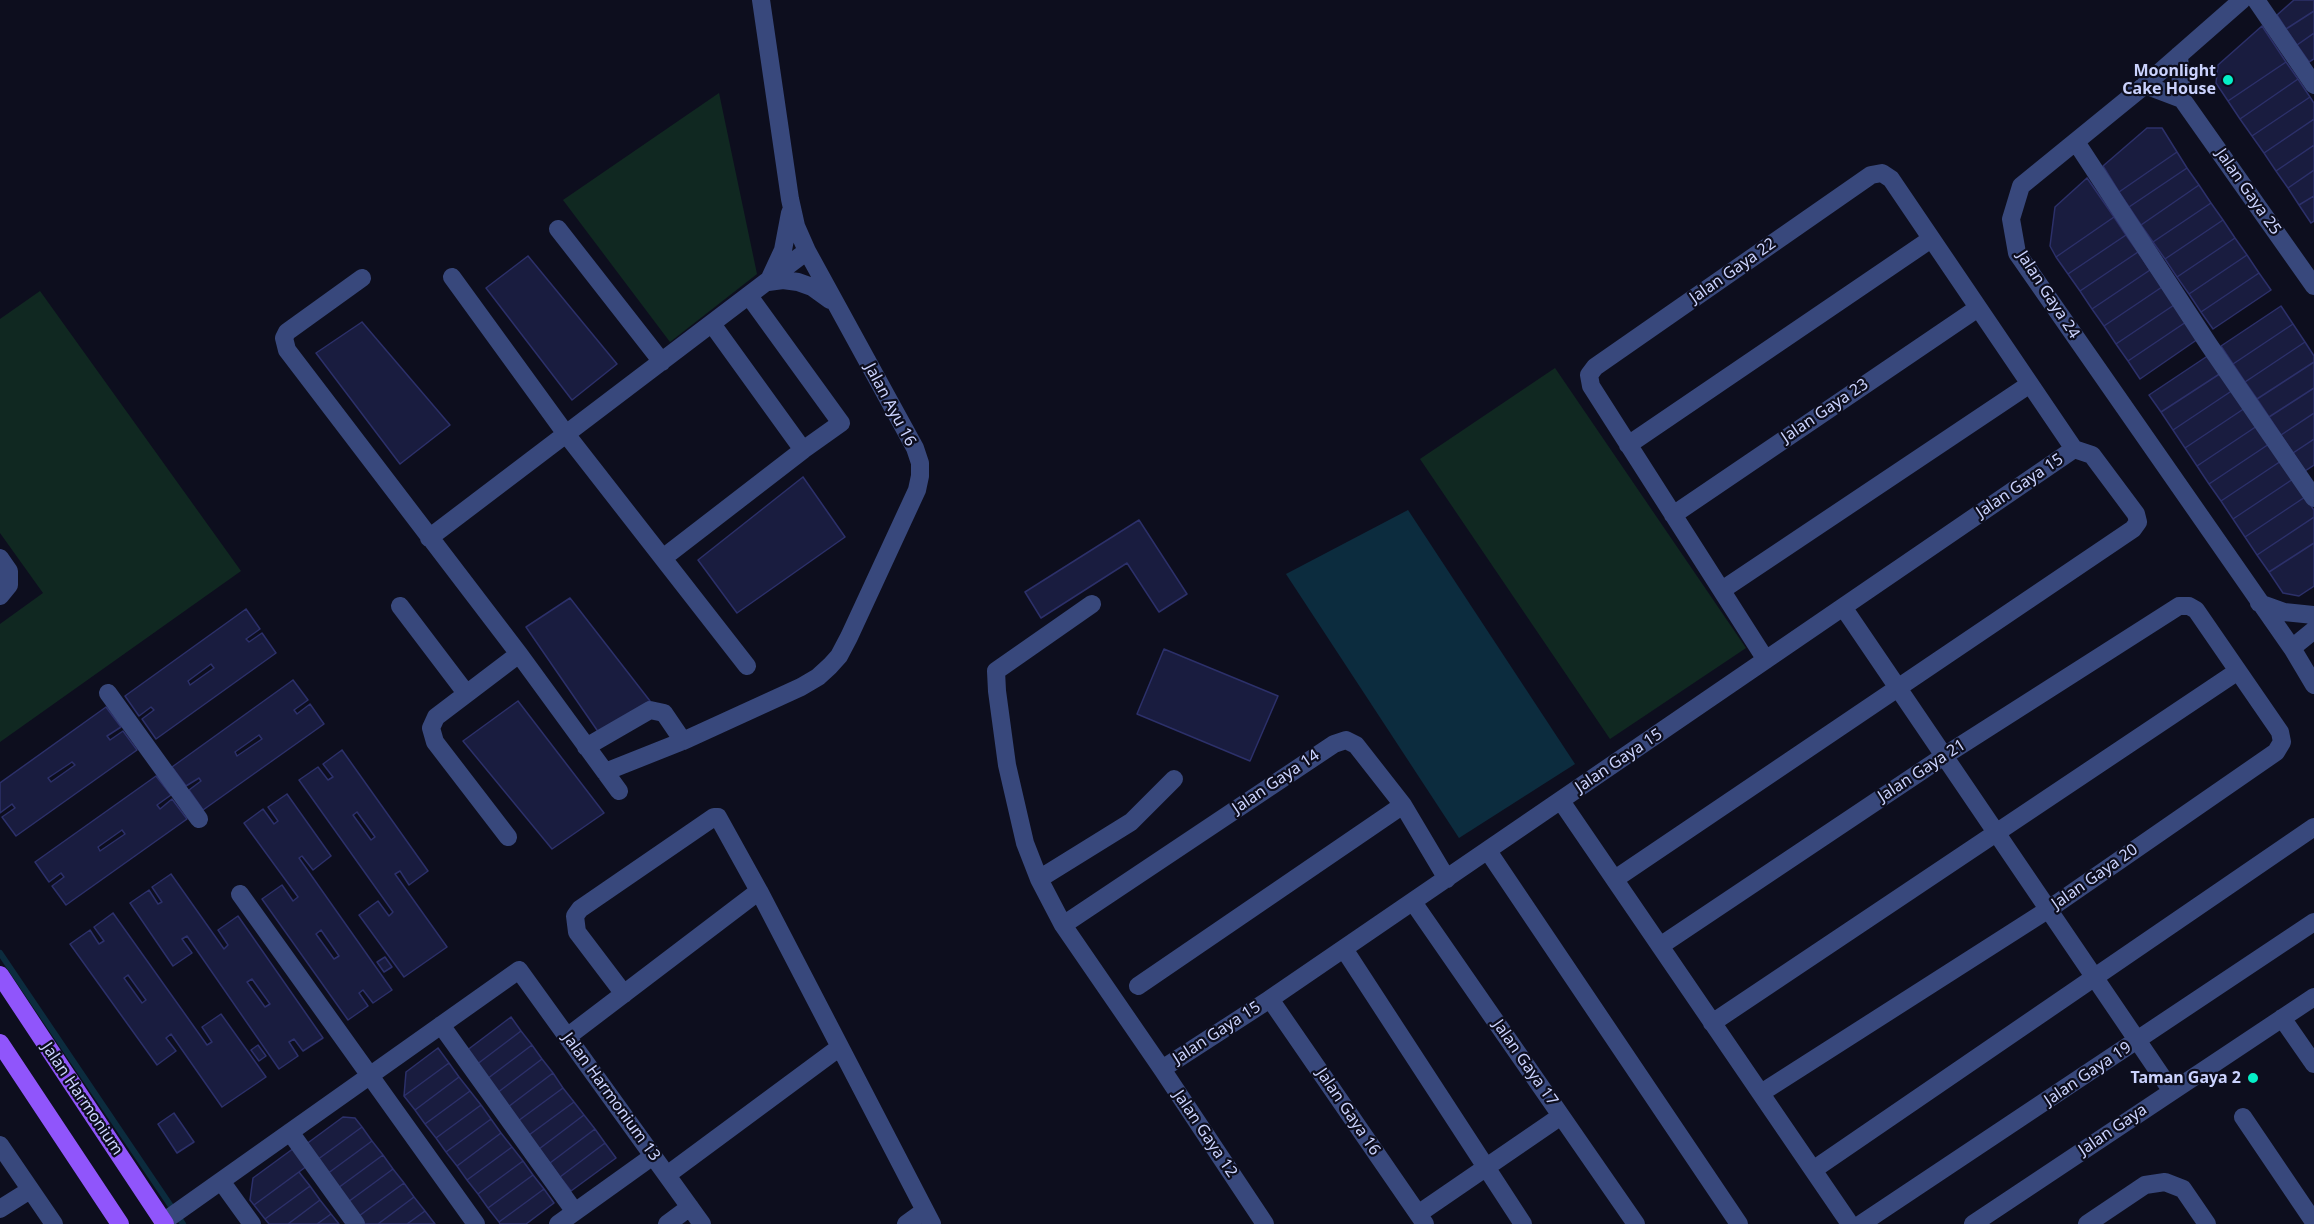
<!DOCTYPE html>
<style>
body{margin:0}
canvas{display:block;background:#0d0e1e}
</style>
<canvas width="2314" height="1224"></canvas>
<script>
const ctx = document.querySelector('canvas').getContext('2d');
ctx.lineJoin = 'round';
function paint(path, color) { ctx.fillStyle = color; ctx.fill(path, 'evenodd'); }
const poly = rows => new Path2D(rows.map(r => 'M' + r).join(''));
function strokePath(path, color, width, dash) { ctx.strokeStyle = color; ctx.lineWidth = width; ctx.lineCap = dash ? 'butt' : 'round'; ctx.setLineDash(dash || []); ctx.stroke(path); }
function write(font, color, halo, rows, align = 'center') {
  ctx.font = font + ' "Noto Sans",sans-serif'; ctx.lineWidth = 4.5; ctx.setLineDash([]); ctx.textBaseline = 'middle'; ctx.strokeStyle = halo; ctx.fillStyle = color; for (const [text, x, y, turn = 0] of rows) {
    ctx.save(); ctx.translate(x, y); ctx.rotate((+turn || 0) * Math.PI / 180); ctx.textAlign = isNaN(turn) ? turn : align; if (halo) ctx.strokeText(text, 0, 0); ctx.fillText(text, 0, 0); ctx.restore();
  }
}
paint(poly([
 [719,93,757,274,670,342,563,200],
 [40,291,241,571,0,742,0,624,43,593,0,533,0,319],
 [1555,368,1746,648,1610,739,1420,459]
]), '#102821');
paint(poly([
 [1408,510,1575,764,1459,838,1286,574]
]), '#0c2c3e');
strokePath(poly([
 [0,953,183,1224]
]), '#0c2c3e', 6);
const building = poly([
 [2294,0,2314,0,2314,11,2286,29,2277,15,2294,0],
 [2314,11,2314,33,2297,45,2286,29,2314,11],
 [2262,26,2286,62,2228,101,2216,83,2218,65,2262,26],
 [2314,33,2314,59,2309,62,2297,45,2314,33],
 [2286,62,2298,79,2240,119,2228,101,2286,62],
 [2298,79,2310,97,2252,136,2240,119,2298,79],
 [2310,97,2314,103,2314,119,2264,153,2252,136,2310,97],
 [2314,119,2314,145,2276,171,2264,153,2314,119],
 [2147,128,2162,128,2177,152,2119,192,2103,166,2147,128],
 [2314,145,2314,170,2288,188,2276,171,2314,145],
 [2177,152,2187,168,2129,207,2119,192,2177,152],
 [2187,168,2199,185,2141,225,2129,207,2187,168],
 [2314,170,2314,196,2299,205,2288,188,2314,170],
 [2087,178,2114,217,2056,257,2050,246,2055,207,2087,178],
 [2199,185,2211,203,2153,242,2141,225,2199,185],
 [2314,196,2314,221,2311,223,2299,205,2314,196],
 [2211,203,2223,220,2165,259,2153,242,2211,203],
 [2114,217,2126,235,2068,274,2056,257,2114,217],
 [2223,220,2235,238,2177,277,2165,259,2223,220],
 [2126,235,2138,252,2080,291,2068,274,2126,235],
 [2235,238,2247,255,2189,294,2177,277,2235,238],
 [2138,252,2150,270,2092,309,2080,291,2138,252],
 [2247,255,2259,273,2201,312,2189,294,2247,255],
 [528,256,617,364,572,400,486,288,528,256],
 [2150,270,2162,287,2104,326,2092,309,2150,270],
 [2259,273,2271,290,2213,329,2201,312,2259,273],
 [2162,287,2174,305,2116,344,2104,326,2162,287],
 [2174,305,2186,322,2128,361,2116,344,2174,305],
 [2281,306,2293,324,2233,364,2221,346,2281,306],
 [362,322,450,425,400,464,316,353,362,322],
 [2186,322,2198,339,2140,379,2128,361,2186,322],
 [2293,324,2305,342,2245,382,2233,364,2293,324],
 [2305,342,2314,356,2314,362,2257,399,2245,382,2305,342],
 [2209,355,2221,373,2161,412,2149,395,2209,355],
 [2314,362,2314,388,2269,417,2257,399,2314,362],
 [2221,373,2233,390,2173,430,2161,412,2221,373],
 [2314,388,2314,413,2281,435,2269,417,2314,388],
 [2233,390,2245,408,2185,448,2173,430,2233,390],
 [2245,408,2257,426,2197,466,2185,448,2245,408],
 [2314,413,2314,439,2293,453,2281,435,2314,413],
 [2257,426,2269,444,2209,484,2197,466,2257,426],
 [2314,439,2314,465,2305,471,2293,453,2314,439],
 [2269,444,2281,461,2221,501,2209,484,2269,444],
 [2281,461,2293,479,2233,519,2221,501,2281,461],
 [803,477,845,537,737,613,698,560,803,477],
 [2293,479,2305,497,2245,537,2233,519,2293,479],
 [2305,497,2314,510,2314,517,2257,555,2245,537,2305,497],
 [2314,517,2314,543,2269,572,2257,555,2314,517],
 [1139,520,1187,594,1159,612,1127,563,1041,618,1025,592,1139,520],
 [2314,543,2314,586,2299,596,2283,593,2269,572,2314,543],
 [570,598,650,701,599,733,526,627,570,598],
 [246,609,260,629,246,639,249,642,262,633,276,653,156,739,142,719,154,710,151,707,139,716,125,696,246,609],
 [211,664,214,668,190,685,188,681,211,664],
 [1164,649,1278,696,1250,761,1137,714,1164,649],
 [293,680,308,700,294,710,297,714,310,704,324,724,203,810,189,790,201,781,199,778,186,786,172,767,293,680],
 [259,735,262,739,237,756,235,752,259,735],
 [518,701,604,813,552,849,463,741,518,701],
 [106,707,121,727,107,736,110,740,123,731,137,750,16,836,2,817,15,808,12,804,0,813,0,783,106,707],
 [72,762,75,765,51,782,48,778,72,762],
 [342,750,428,871,409,885,400,871,395,874,447,947,404,977,359,915,378,901,389,916,393,912,299,780,318,767,328,780,333,777,323,764,342,750],
 [357,812,375,837,371,840,353,815,357,812],
 [156,776,171,795,157,805,160,809,172,799,187,819,66,905,52,886,64,877,61,873,49,882,35,862,156,776],
 [122,830,125,834,100,851,98,847,122,830],
 [287,794,331,856,313,870,302,856,299,858,392,990,373,1003,363,990,359,993,368,1006,348,1020,262,899,282,885,293,901,298,897,244,823,263,809,274,824,278,821,268,807,287,794],
 [321,930,339,956,334,959,316,934,321,930],
 [171,874,224,949,228,945,218,930,238,916,323,1038,303,1051,294,1039,289,1042,298,1056,279,1069,187,936,182,939,192,953,173,966,130,903,149,890,158,904,162,902,152,887,171,874],
 [252,979,270,1004,265,1007,247,982,252,979],
 [113,913,207,1045,212,1042,202,1027,221,1014,266,1077,222,1107,171,1034,166,1038,176,1051,157,1065,70,944,90,930,99,944,104,941,94,927,113,913],
 [128,975,146,1000,142,1003,124,978,128,975],
 [385,957,392,967,384,972,377,962,385,957],
 [511,1017,521,1031,476,1065,466,1051,511,1017],
 [521,1031,532,1045,487,1079,476,1065,521,1031],
 [258,1045,266,1056,259,1061,251,1050,258,1045],
 [532,1045,542,1059,497,1093,487,1079,532,1045],
 [438,1048,449,1063,404,1096,406,1072,438,1048],
 [542,1059,553,1073,508,1107,497,1093,542,1059],
 [449,1063,459,1077,415,1110,404,1096,449,1063],
 [553,1073,563,1088,518,1121,508,1107,553,1073],
 [459,1077,470,1091,425,1124,415,1110,459,1077],
 [563,1088,574,1102,529,1135,518,1121,563,1088],
 [470,1091,481,1105,436,1138,425,1124,470,1091],
 [574,1102,584,1115,539,1149,529,1135,574,1102],
 [481,1105,491,1119,446,1152,436,1138,481,1105],
 [174,1113,194,1142,177,1153,158,1124,174,1113],
 [584,1115,595,1129,550,1163,539,1149,584,1115],
 [343,1117,355,1118,362,1127,317,1160,305,1145,343,1117],
 [491,1119,501,1133,457,1166,446,1152,491,1119],
 [362,1127,372,1141,327,1174,317,1160,362,1127],
 [595,1129,605,1143,560,1177,550,1163,595,1129],
 [501,1133,512,1147,467,1180,457,1166,501,1133],
 [372,1141,383,1155,338,1188,327,1174,372,1141],
 [605,1143,616,1158,571,1191,560,1177,605,1143],
 [512,1147,523,1161,478,1194,467,1180,512,1147],
 [294,1148,307,1166,254,1205,250,1200,253,1178,294,1148],
 [383,1155,393,1169,348,1202,338,1188,383,1155],
 [523,1161,533,1175,488,1208,478,1194,523,1161],
 [393,1169,404,1183,359,1216,348,1202,393,1169],
 [299,1172,310,1186,265,1219,254,1205,299,1172],
 [533,1175,544,1189,499,1222,488,1208,533,1175],
 [404,1183,414,1197,378,1224,365,1224,359,1216,404,1183],
 [310,1186,320,1200,288,1224,269,1224,265,1219,310,1186],
 [544,1189,554,1203,526,1224,500,1224,499,1222,544,1189],
 [414,1197,425,1211,407,1224,378,1224,414,1197],
 [320,1200,331,1214,317,1224,288,1224,320,1200],
 [425,1211,435,1224,407,1224,425,1211],
 [331,1214,339,1224,317,1224,331,1214]
]);
paint(building, '#191c3f');
strokePath(building, '#2c306a', 1.5);
strokePath(poly([
 [2242,0,2145,85,2021,186,2011,219,2017,253,2292,648,2314,685],
 [2256,0,2314,85],
 [2179,55,2182,99,2314,286],
 [2145,85,2182,99],
 [2076,142,2209,345,2314,498],
 [558,229,662,362],
 [452,277,566,434,747,666],
 [362,278,287,332,284,338,287,350,519,654,619,791],
 [770,278,783,250,790,213],
 [768,282,783,280,798,282,812,287,830,300],
 [712,324,803,450,841,423,749,296],
 [1628,445,1931,239],
 [1673,515,1978,308],
 [429,538,807,251],
 [0,558,9,571,9,585,0,596],
 [663,558,803,450],
 [1722,590,2030,384],
 [2259,603,2284,612,2314,615],
 [1092,604,996,671,997,691,1007,765,1025,843,1039,879,1063,925,1162,1069,1265,1224],
 [400,606,466,693],
 [1843,607,2171,1090],
 [2292,648,2314,630],
 [1766,660,1591,386,1589,375,1595,367,1871,175,1882,173,1891,179,2074,449],
 [108,693,199,819],
 [586,747,650,710,664,713,683,741],
 [605,772,683,741,801,687,818,677,830,666,839,656,849,637,917,490,920,476,920,463,915,448,807,251,796,226,790,199,761,0],
 [1561,801,1850,1224],
 [508,837,435,742,431,728,436,717,519,654],
 [1488,851,1739,1224],
 [1039,879,1131,822,1174,779],
 [1615,879,2133,529,2138,522,2136,514,2092,455,2074,449],
 [240,894,476,1224],
 [1413,902,1636,1224],
 [1063,925,1334,744,1346,740,1356,745,1403,805,1447,879],
 [1660,946,1944,756,2179,606,2189,606,2196,610,2280,732,2282,742,2276,752,2049,909,1761,1093],
 [1344,949,1523,1224],
 [1138,986,1403,805],
 [624,994,577,932,575,916,580,909,714,817,718,817,759,891,932,1224],
 [1270,999,1425,1224],
 [2282,1018,2314,1064],
 [1712,1023,2238,671],
 [441,1025,575,1212],
 [567,1037,759,891],
 [1162,1069,1270,999,2074,449],
 [2243,1117,2314,1222],
 [290,1132,356,1224],
 [0,1145,54,1224],
 [1813,1170,2314,827],
 [667,1175,840,1047],
 [221,1181,252,1224],
 [0,1209,30,1190],
 [1418,1214,1561,1116],
 [163,1222,519,970,702,1224],
 [558,1224,653,1156],
 [667,1224,690,1207],
 [906,1224,924,1211],
 [1861,1224,2314,922],
 [1973,1224,2314,997],
 [2087,1224,2145,1185,2165,1182,2183,1189,2207,1224]
]), '#38487c', 18);
strokePath(poly([
 [0,975,165,1224],
 [0,1043,120,1224]
]), '#9055fb', 18);
for (const [x, y, r, color] of [
 [2228,80,6,"#05f0c8"],
 [2253,1078,6,"#05f0c8"]
]) { const dot = new Path2D(); dot.arc(x, y, r, 0, 2 * Math.PI); ctx.fillStyle = color; ctx.fill(dot); strokePath(dot, '#0d0e1e', 2); }
write('bold 16px', '#cbd3fe', '#0d0e1e', [
 ["Moonlight",2216,71],
 ["Cake House",2216,89],
 ["Taman Gaya 2",2241,1078]
], 'right');
write('16px', '#cbd3fe', '#0d0e1e', [
 ["Jalan Gaya 25",2248,192,55],
 ["Jalan Gaya 22",1733,271,-35],
 ["Jalan Gaya 24",2048,295,57],
 ["Jalan Ayu 16",890,405,62],
 ["Jalan Gaya 23",1825,411,-34],
 ["Jalan Gaya 15",2020,486,-34],
 ["Jalan Gaya 15",1619,761,-34],
 ["Jalan Gaya 21",1922,771,-33],
 ["Jalan Gaya 14",1276,782,-34],
 ["Jalan Gaya 20",2095,877,-35],
 ["Jalan Gaya 15",1217,1033,-33],
 ["Jalan Gaya 17",1525,1063,55],
 ["Jalan Gaya 19",2088,1074,-34],
 ["Jalan Harmonium 13",611,1097,54],
 ["Jalan Harmonium",82,1099,56],
 ["Jalan Gaya 16",1348,1112,56],
 ["Jalan Gaya",2113,1130,-34],
 ["Jalan Gaya 12",1205,1134,56]
]);
</script>
